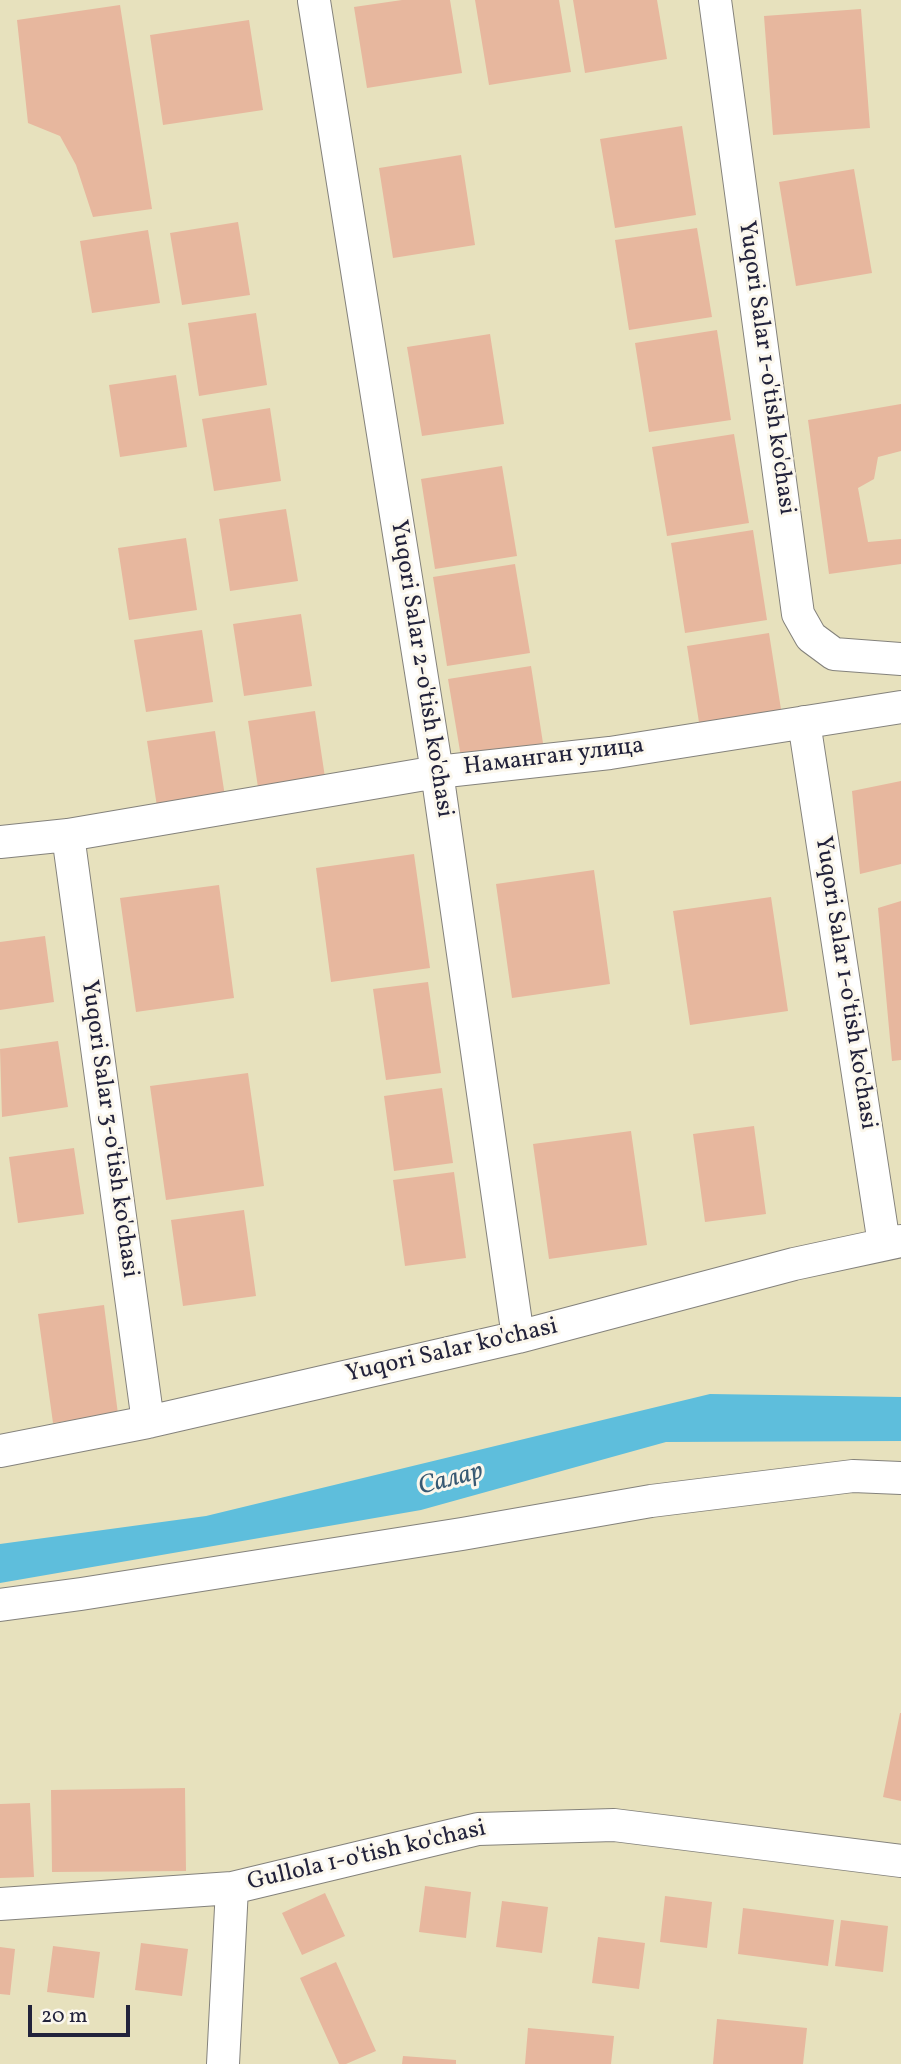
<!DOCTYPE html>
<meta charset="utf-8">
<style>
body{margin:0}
#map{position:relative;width:901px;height:2064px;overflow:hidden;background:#e7e1bd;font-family:Vollkorn,serif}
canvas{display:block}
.scale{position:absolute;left:28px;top:2005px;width:102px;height:32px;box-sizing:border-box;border:4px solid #22223b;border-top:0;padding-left:9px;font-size:21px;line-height:24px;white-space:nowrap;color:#22223b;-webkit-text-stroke:5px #fbf7ec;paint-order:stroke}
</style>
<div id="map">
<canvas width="901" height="2064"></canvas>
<div class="scale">20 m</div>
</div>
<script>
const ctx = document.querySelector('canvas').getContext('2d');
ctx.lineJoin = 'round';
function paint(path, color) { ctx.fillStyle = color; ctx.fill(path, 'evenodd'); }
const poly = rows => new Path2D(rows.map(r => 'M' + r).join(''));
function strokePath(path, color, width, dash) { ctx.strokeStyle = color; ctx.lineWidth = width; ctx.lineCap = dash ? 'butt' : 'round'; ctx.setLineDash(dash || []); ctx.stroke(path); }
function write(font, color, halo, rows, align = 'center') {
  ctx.font = font + ' Vollkorn,serif'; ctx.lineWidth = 6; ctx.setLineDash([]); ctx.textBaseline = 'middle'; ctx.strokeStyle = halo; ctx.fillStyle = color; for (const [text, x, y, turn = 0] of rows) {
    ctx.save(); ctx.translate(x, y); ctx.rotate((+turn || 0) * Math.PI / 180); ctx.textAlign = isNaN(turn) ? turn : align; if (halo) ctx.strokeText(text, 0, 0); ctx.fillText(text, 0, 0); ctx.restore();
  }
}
paint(poly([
 [710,1394,901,1397,901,1441,666,1442,421,1510,0,1583,0,1544,206,1516]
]), '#5ebedc');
paint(poly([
 [402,0,450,0,462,73,367,88,354,7],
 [475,0,559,0,571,72,489,85],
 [573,0,657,0,667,59,585,73],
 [120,5,152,209,93,217,76,165,60,136,28,123,17,20],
 [861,9,870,128,773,135,764,16],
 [249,20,263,110,163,125,150,35],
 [682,126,696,215,615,228,600,139],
 [461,155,475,245,393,258,379,168],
 [854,169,872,273,796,286,779,182],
 [238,222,250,295,182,305,170,233],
 [697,228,712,317,629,330,615,240],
 [148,230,160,303,92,313,80,241],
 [256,313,267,385,199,396,188,323],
 [717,330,731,420,649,432,635,343],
 [490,334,504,424,422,436,407,347],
 [176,375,187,447,120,457,109,385],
 [901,404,901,451,878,457,874,479,858,488,868,542,901,539,901,564,829,574,808,420],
 [270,408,281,481,214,491,202,419],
 [734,434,749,523,667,536,652,447],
 [502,466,517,556,435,569,421,479],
 [286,509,298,581,230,591,219,519],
 [753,530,767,620,685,633,671,543],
 [186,538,197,610,129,620,118,548],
 [515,564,530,653,447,666,433,577],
 [301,614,312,686,244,696,233,624],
 [202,630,213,702,146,712,134,640],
 [769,633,783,722,701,735,687,646],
 [531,666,545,756,463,769,448,679],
 [315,711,326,784,259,794,248,721],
 [215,731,226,803,158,813,147,741],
 [901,781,901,864,860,874,852,791],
 [414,854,430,968,331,982,316,868],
 [594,870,610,984,512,998,496,884],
 [219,885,234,998,136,1012,120,898],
 [771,897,788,1011,690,1025,673,911],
 [901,901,901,1060,892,1061,878,908],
 [45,936,54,1002,0,1010,0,942],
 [428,982,441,1073,386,1080,373,989],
 [58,1041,68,1107,2,1117,0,1049],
 [248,1073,264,1186,166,1200,150,1086],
 [442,1088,453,1163,394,1171,384,1096],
 [754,1126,766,1214,705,1222,693,1134],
 [631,1131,647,1245,549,1259,533,1144],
 [74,1148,84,1214,18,1223,9,1157],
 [454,1172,466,1258,405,1266,393,1180],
 [244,1210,256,1296,183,1306,171,1220],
 [104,1305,118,1414,53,1423,38,1314],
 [900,1713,901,1713,901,1801,883,1797],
 [185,1788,186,1871,52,1872,51,1790],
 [30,1803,34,1877,0,1878,0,1804],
 [425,1886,471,1892,466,1938,419,1932],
 [325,1893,345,1936,302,1955,282,1913],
 [665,1896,712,1902,707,1948,660,1942],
 [502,1901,548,1907,542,1953,496,1947],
 [743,1908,834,1920,828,1966,738,1954],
 [841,1920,888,1926,883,1972,835,1966],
 [598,1937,645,1943,639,1989,592,1983],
 [141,1943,188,1949,182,1996,135,1990],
 [53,1946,100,1952,94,1998,47,1992],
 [0,1947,15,1949,10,1995,0,1994],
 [336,1962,376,2051,346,2064,339,2064,300,1978],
 [717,2019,807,2028,803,2064,713,2064],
 [528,2028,614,2036,611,2064,525,2064],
 [403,2056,456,2060,456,2064,402,2064]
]), '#e7b79e');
const street = poly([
 [715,0,798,614,811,637,834,654,901,659],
 [314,1,437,772,518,1337],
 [804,722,884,1244],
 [68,835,148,1422],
 [0,842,68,835,437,772,610,753,901,707],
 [0,1451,148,1422,518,1337,794,1264,901,1241],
 [0,1605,81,1594,462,1534,651,1501,853,1476,901,1478],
 [0,1904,232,1888,478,1829,614,1825,901,1861],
 [223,2064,232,1888]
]);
strokePath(street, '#84827c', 34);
strokePath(street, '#fff', 32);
write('24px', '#22223b', '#fbf7ec', [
 ["Yuqori Salar 1-o'tish ko'chasi",765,368,82],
 ["Yuqori Salar 2-o'tish ko'chasi",420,669,81],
 ["Наманган улица",554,758,-7],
 ["Yuqori Salar 1-o'tish ko'chasi",844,983,81],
 ["Yuqori Salar 3-o'tish ko'chasi",108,1129,82],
 ["Yuqori Salar ko'chasi",452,1352,-13],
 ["Gullola 1-o'tish ko'chasi",367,1857,-13]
]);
write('italic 26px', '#375973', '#fbf7ec', [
 ["Салар",451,1481,-15]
]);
</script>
